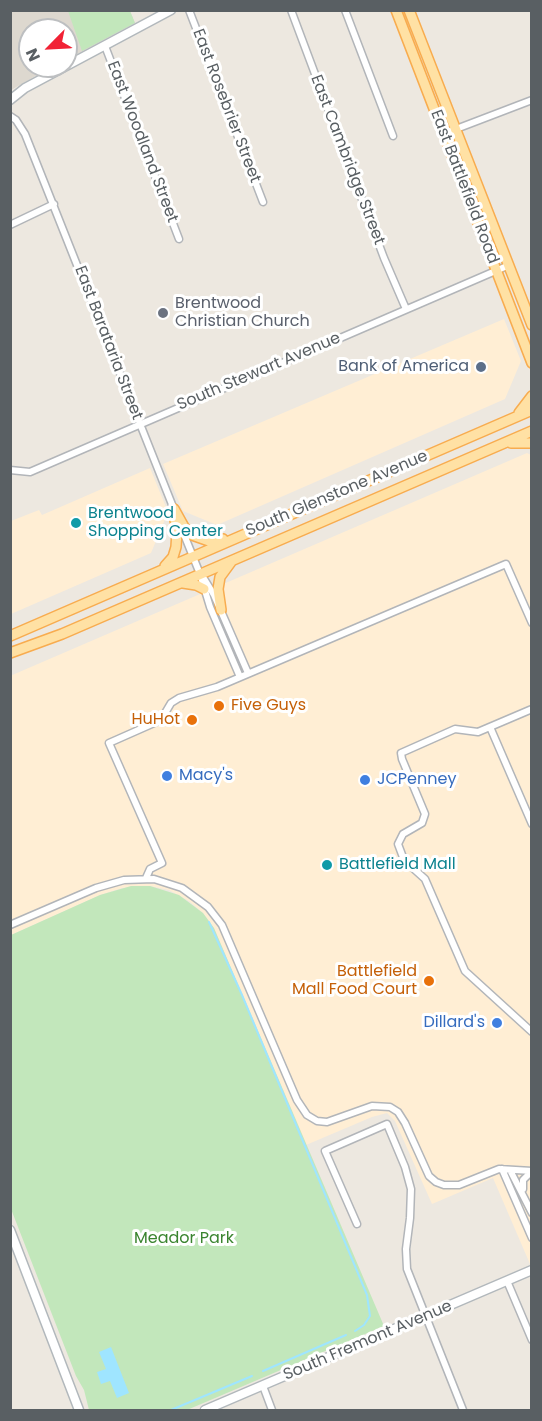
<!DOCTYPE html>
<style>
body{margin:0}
#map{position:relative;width:542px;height:1421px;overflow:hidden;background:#ede8e0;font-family:Poppins,sans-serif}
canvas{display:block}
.frame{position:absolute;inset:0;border:12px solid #595f63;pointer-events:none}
.north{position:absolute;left:18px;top:18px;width:60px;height:60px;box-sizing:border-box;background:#fff;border:2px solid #bdbfc1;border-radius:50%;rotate:246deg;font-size:16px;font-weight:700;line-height:24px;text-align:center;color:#595f63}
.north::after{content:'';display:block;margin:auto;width:21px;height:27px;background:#f12235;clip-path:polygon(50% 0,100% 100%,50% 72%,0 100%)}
</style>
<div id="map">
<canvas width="542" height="1421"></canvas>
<div class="frame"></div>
<div class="north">N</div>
</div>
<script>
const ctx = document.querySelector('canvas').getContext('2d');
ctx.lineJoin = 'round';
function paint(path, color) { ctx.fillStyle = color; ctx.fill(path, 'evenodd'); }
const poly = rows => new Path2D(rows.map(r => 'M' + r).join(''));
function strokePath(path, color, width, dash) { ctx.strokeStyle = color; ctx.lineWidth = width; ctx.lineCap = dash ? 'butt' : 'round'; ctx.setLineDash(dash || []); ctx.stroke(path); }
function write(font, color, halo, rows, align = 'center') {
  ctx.font = font + ' Poppins,sans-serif'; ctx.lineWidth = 6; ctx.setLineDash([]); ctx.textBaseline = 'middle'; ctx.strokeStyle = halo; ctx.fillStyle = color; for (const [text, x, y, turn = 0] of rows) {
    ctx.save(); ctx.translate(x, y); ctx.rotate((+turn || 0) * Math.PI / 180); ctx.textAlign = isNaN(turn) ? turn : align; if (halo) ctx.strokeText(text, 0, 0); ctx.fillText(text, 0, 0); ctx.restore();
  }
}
paint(poly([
 [504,319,521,361,505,399,217,525,183,511,163,464],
 [527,453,531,455,531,1263,530,1264,493,1178,432,1204,395,1121,387,1113,372,1117,306,1145,214,928,203,913,189,901,169,890,150,886,122,888,100,895,11,935,10,676],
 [150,468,168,512,151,553,11,614,11,521,39,510,42,515]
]), '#ffeed4');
paint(poly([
 [11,11,130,11,135,23,66,60,66,30,30,30,30,66,53,66,11,90]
]), '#ddd8cf');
paint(poly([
 [68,11,130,11,135,23,82,51],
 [131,886,150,886,179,895,203,913,214,928,384,1326,187,1410,89,1410,84,1390,76,1376,11,1209,11,935,100,895]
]), '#c2e7bb');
paint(poly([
 [111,1347,129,1393,117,1398,110,1381,101,1384,97,1372,106,1369,99,1352]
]), '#9fe5ff');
strokePath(poly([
 [209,922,242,995,367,1295,370,1316,364,1325,355,1331],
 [263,1371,346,1335],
 [171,1410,252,1376]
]), '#9fe5ff', 2);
const street = poly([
 [189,10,263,202],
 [291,10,384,258,406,309],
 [345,10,393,136],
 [105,46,179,239],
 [10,116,16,120,25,134,175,512],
 [443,134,532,100],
 [10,225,54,204],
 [10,470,30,472,507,266],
 [181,527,200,574,210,607,240,677],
 [203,577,214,595,248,673],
 [532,709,478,732,455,729,401,753,402,759,425,814,422,823,403,834,398,844,404,860,425,879,465,971,532,1032],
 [490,727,532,824],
 [146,878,150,869,162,863,109,743,161,720,171,703,179,698,217,687,506,564,532,623],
 [10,925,96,888,124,880,154,879,182,888,208,907,222,925,297,1100,307,1115,317,1121,327,1122,372,1106,390,1107,398,1112,405,1123,429,1176,436,1182,444,1185,459,1185,499,1169,532,1171],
 [502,1169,532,1238],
 [510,1170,532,1213],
 [523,1189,523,1180,532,1171],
 [357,1224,325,1151,387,1124,405,1167,411,1189,410,1218,406,1249,407,1269,463,1410],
 [507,1281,532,1340],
 [263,1386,272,1410]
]);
const secondary = poly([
 [10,100,25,88,171,10],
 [10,1230,79,1410],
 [205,1410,532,1270]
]);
const primary = poly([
 [396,10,532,363],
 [409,10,532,325],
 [519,413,532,396],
 [511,443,532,443],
 [174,509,184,527,192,535,209,541,223,539],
 [165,566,173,557,176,547,177,531,174,515],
 [183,583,196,585,204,589],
 [221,610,218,589,220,577,231,562],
 [10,636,532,410],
 [10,653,62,634,532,431]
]);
strokePath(street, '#b2b5b9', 9);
strokePath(secondary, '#b2b8bc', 11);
strokePath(primary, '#f8ac4f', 12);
strokePath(street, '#fff', 6);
strokePath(secondary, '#fff', 8);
strokePath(primary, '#ffe1a4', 9);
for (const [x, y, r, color] of [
 [163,313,6,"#6b7280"],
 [481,367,6,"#5c6f8a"],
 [76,523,6,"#0f9aa8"],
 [219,706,6,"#e8710a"],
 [192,720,6,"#e8710a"],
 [167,776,6,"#3f7fe0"],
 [365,780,6,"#3f7fe0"],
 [327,865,6,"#0f9aa8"],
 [429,981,6,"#e8710a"],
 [497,1023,6,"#3f7fe0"]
]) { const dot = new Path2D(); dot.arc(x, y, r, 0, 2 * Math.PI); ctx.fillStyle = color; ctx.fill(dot); strokePath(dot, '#fff', 2); }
write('16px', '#595f63', '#fff', [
 ["East Rosebrier Street",226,106,69],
 ["East Woodland Street",142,142,69],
 ["East Cambridge Street",347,160,69],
 ["East Battlefield Road",464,187,69],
 ["East Barataria Street",108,343,69],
 ["South Stewart Avenue",259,372,-23],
 ["South Glenstone Avenue",337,494,-23],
 ["South Fremont Avenue",368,1341,-23]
]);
write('16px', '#5b616d', '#fff', [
 ["Brentwood",175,304],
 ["Christian Church",175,322]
], 'left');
write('16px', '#4e5e75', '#fff', [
 ["Bank of America",469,367]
], 'right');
write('16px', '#0d838f', '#fff', [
 ["Brentwood",88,514],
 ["Shopping Center",88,532],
 ["Battlefield Mall",339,865]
], 'left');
write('16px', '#c56008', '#fff', [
 ["Five Guys",231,706,"left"],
 ["HuHot",180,720],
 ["Battlefield",417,972],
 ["Mall Food Court",417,990]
], 'right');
write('16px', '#366cbe', '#fff', [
 ["Macy's",179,776],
 ["JCPenney",377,780],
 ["Dillard's",485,1023,"right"]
], 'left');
write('16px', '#3a842f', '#fff', [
 ["Meador Park",184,1239]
]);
</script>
